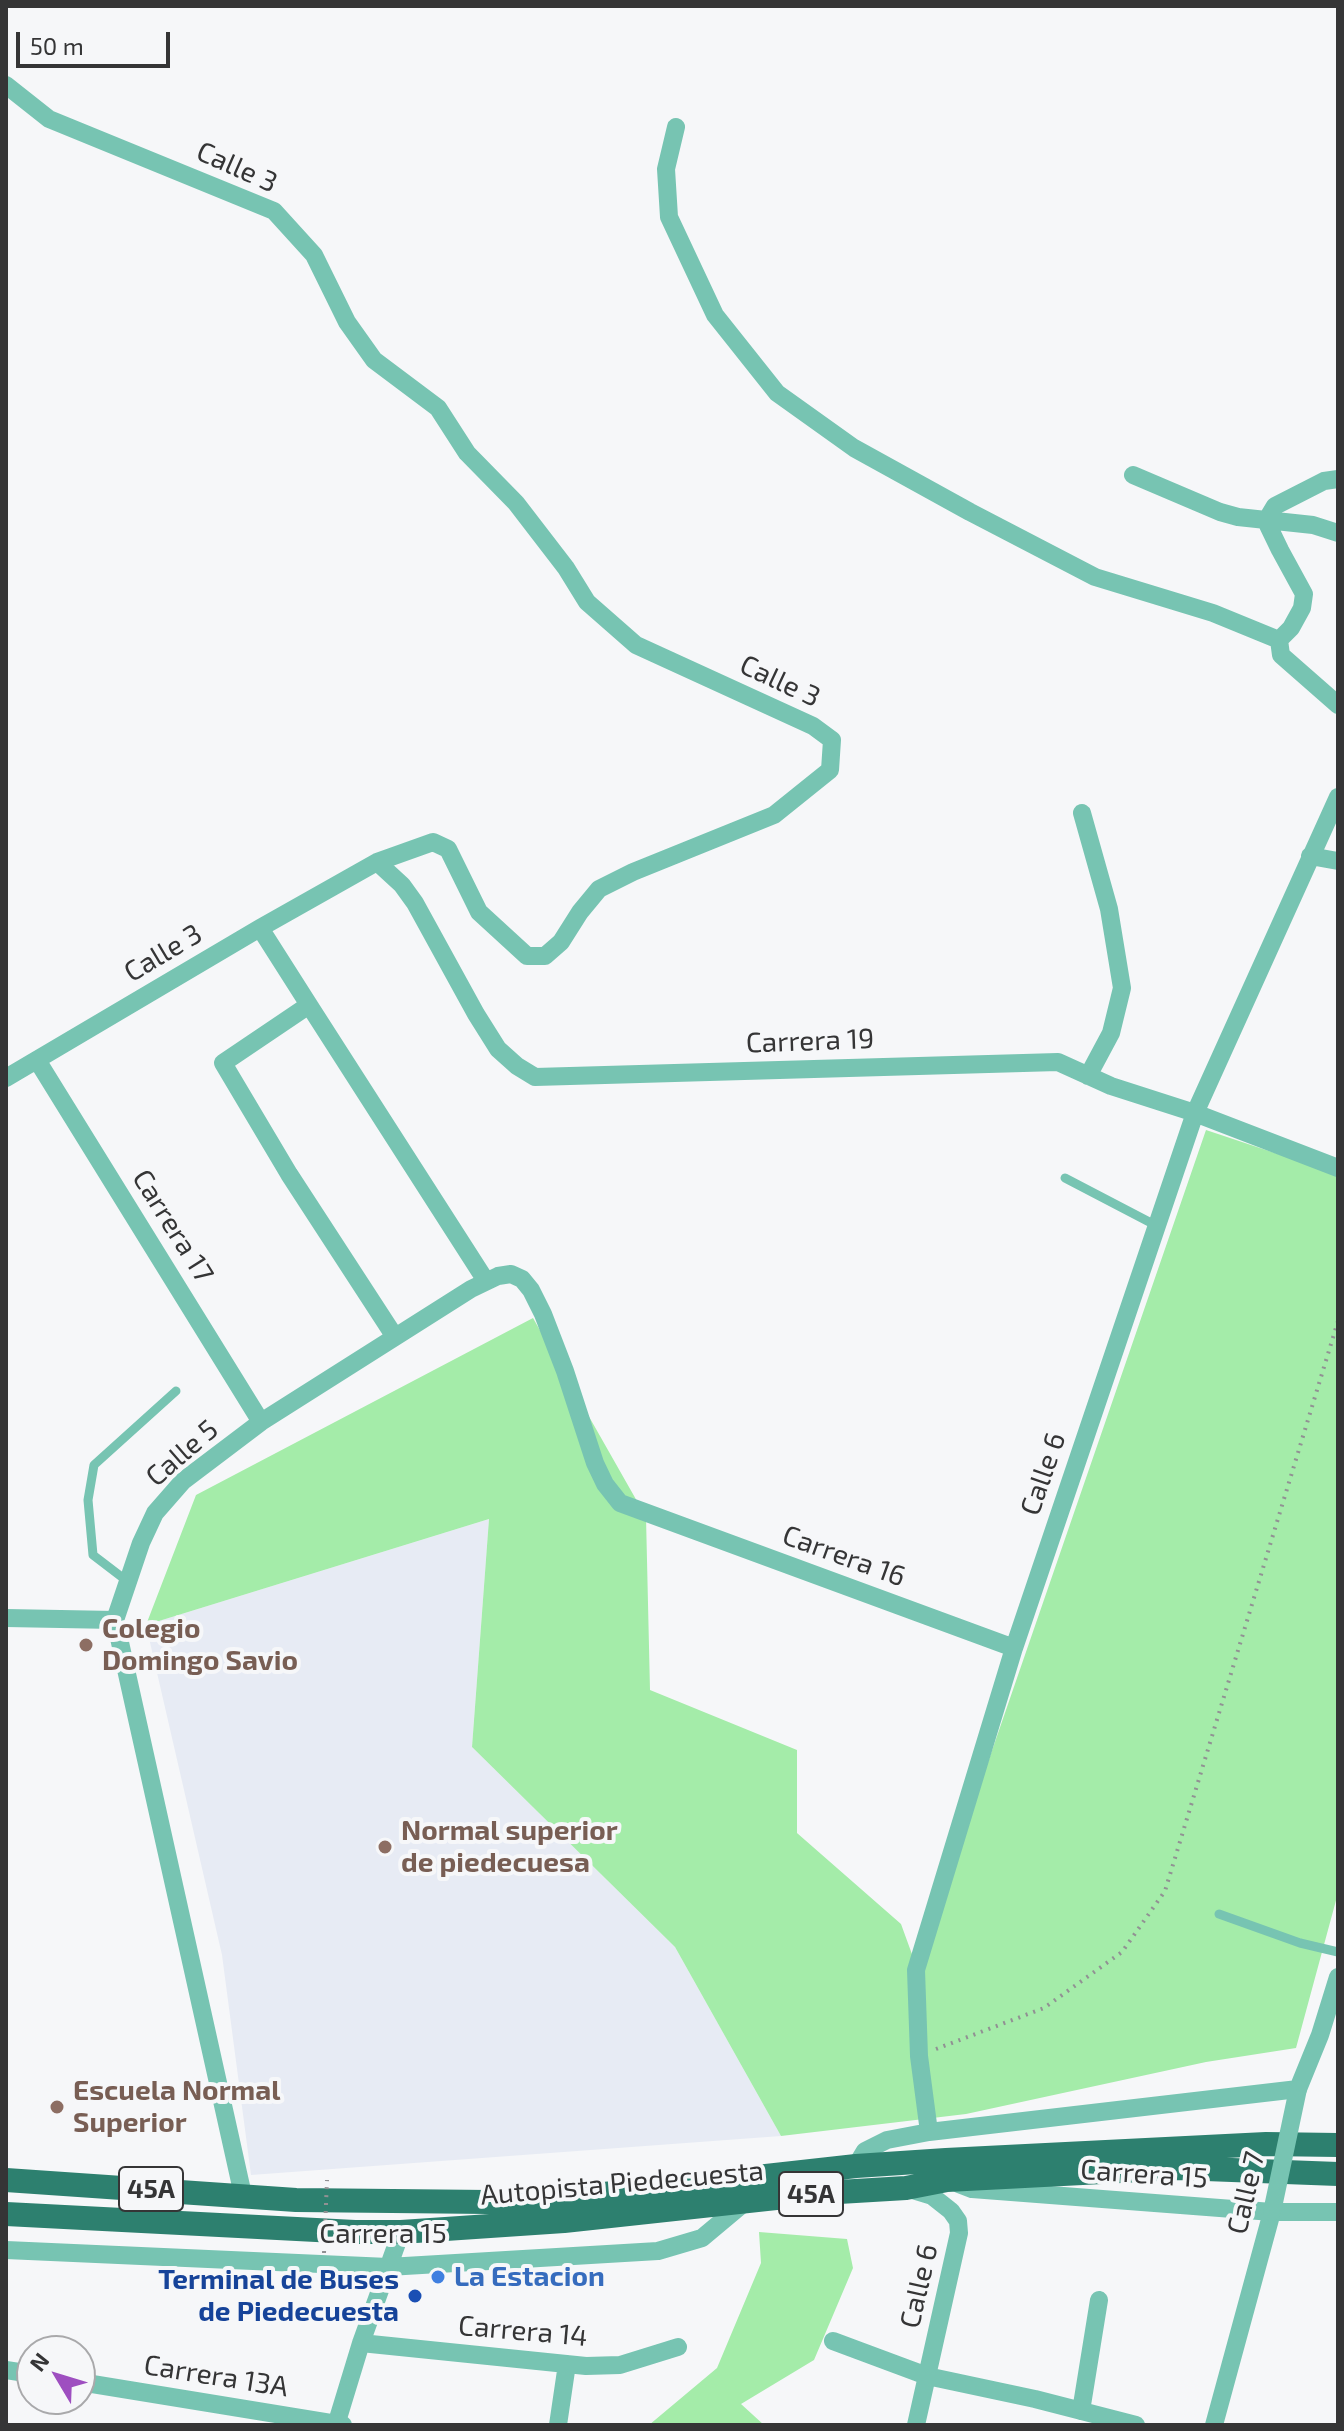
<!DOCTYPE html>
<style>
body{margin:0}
#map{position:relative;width:1344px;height:2431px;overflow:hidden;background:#f6f7f9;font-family:"Exo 2",sans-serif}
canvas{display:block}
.frame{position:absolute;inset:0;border:8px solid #353536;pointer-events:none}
.north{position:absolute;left:16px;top:2335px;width:80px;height:80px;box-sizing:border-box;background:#f6f7f9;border:2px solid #a9a9ab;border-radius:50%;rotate:308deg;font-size:22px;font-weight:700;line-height:32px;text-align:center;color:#353536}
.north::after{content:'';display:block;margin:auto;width:28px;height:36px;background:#9e4fc0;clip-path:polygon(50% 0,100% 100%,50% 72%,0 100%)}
.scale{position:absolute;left:16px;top:32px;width:154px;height:36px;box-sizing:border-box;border:4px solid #353536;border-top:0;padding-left:10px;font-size:24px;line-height:28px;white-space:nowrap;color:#353536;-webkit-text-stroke:6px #f6f7f9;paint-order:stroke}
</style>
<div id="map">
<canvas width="1344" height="2431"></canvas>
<div class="frame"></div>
<div class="north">N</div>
<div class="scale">50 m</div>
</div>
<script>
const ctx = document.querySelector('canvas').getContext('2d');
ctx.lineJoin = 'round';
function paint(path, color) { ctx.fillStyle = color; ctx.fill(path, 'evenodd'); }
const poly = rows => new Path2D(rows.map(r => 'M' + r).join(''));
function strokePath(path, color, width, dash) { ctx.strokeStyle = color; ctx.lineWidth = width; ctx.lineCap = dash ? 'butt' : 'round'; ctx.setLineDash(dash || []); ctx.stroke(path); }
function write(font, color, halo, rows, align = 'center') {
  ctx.font = font + ' "Exo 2",sans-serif'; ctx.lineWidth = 8; ctx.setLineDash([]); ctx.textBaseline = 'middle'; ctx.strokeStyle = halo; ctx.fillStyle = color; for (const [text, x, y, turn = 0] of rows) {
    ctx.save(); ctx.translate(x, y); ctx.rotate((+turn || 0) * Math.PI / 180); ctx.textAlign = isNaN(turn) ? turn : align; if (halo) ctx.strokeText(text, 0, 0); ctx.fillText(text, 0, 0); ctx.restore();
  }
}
paint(poly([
 [489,1519,472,1747,675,1947,781,2136,251,2175,222,1955,146,1625]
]), '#e7ebf4');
paint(poly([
 [1206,1130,1338,1174,1338,1893,1296,2048,1206,2062,966,2114,781,2136,675,1947,472,1747,489,1519,146,1625,196,1495,533,1318,646,1517,650,1690,797,1750,797,1833,901,1924,917,1968],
 [759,2232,847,2239,853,2268,814,2360,741,2404,764,2425,649,2425,717,2368,761,2263]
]), '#a4eca9');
strokePath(poly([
 [936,2049,1044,2008,1122,1952,1165,1891,1338,1321]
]), '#919193', 4, [2, 6]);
strokePath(poly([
 [1065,1178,1157,1226],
 [127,1581,93,1555,88,1500,94,1465,176,1391],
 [1219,1914,1300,1943,1338,1952]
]), '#77c4b2', 9);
strokePath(poly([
 [6,85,49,119,274,211,314,255,347,322,374,360,438,408,467,453,516,503,566,568,587,602,636,645,813,726,832,740,830,770,774,815,633,872,599,889,580,912,561,942,545,956,527,956,479,912,448,849,433,842,377,862,260,928,6,1078],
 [676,127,666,169,669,217,715,315,777,393,854,448,970,512,1095,577,1213,613,1279,640],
 [1133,475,1220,512,1238,517,1313,525,1338,533],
 [1266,521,1280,550,1304,594,1302,608,1291,628,1279,640,1281,655,1338,705],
 [1266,521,1275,506,1324,481,1338,479],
 [1082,813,1109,909,1122,988,1111,1033,1088,1076],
 [1310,856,1338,861],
 [377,862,402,885,415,903,476,1014,498,1049,517,1066,535,1077,1058,1062,1111,1086,1195,1113,1338,1168],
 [260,928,309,1005],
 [37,1060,261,1422],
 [395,1337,289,1174,223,1063,309,1005,486,1281],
 [6,1618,115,1620],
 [929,2132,919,2056,916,1970,1014,1648,1195,1113,1338,797],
 [856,2166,865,2151,887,2140,929,2132,1298,2089,1320,2035,1338,1977],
 [959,2184,972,2189,1272,2212,1338,2212],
 [909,2189,932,2196,951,2211,958,2221,959,2233,916,2425],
 [243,2195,115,1620,141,1543,155,1513,183,1481,261,1422,471,1289,498,1276,511,1274,522,1279,531,1290,543,1314,565,1371,595,1463,605,1484,620,1503,1014,1648],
 [6,2250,388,2267,658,2251,702,2238,745,2202],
 [833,2341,927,2376,1035,2399,1136,2425],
 [361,2343,586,2366,620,2365,678,2347],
 [6,2370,32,2374],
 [80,2382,343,2425],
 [1081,2411,1099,2300],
 [336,2425,361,2343,401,2232],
 [558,2425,567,2364],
 [1214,2425,1272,2212]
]), '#77c4b2', 18);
strokePath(poly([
 [6,2180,296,2200,488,2202,586,2196,856,2166,946,2160,1266,2144,1338,2145],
 [6,2214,355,2232,401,2232,564,2221,822,2193,906,2188,947,2180,1179,2168,1338,2174]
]), '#2d806f', 24);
strokePath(poly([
 [324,2253,327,2180]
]), '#919193', 4, [2, 6]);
strokePath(poly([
 [1272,2212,1298,2089]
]), '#77c4b2', 18);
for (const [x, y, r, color] of [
 [86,1645,8,"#8d6e63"],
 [385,1847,8,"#8d6e63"],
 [57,2107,8,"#8d6e63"],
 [438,2277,8,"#3f7fe0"],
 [415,2296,8,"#1a4fb4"]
]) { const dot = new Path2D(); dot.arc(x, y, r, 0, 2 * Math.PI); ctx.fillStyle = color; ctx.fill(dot); strokePath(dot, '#f6f7f9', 3); }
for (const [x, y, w] of [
 [151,2189,64],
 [811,2194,64]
]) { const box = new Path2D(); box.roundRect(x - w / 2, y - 22, w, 44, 6); ctx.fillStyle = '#f6f7f9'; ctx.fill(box); strokePath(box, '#353536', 2); }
write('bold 26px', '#353536', null, [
 ["45A",151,2189],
 ["45A",811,2194]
]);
write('28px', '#353536', '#f6f7f9', [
 ["Calle 3",237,167,24],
 ["Calle 3",780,681,25],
 ["Calle 3",163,953,-31],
 ["Carrera 19",810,1041,-2],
 ["Carrera 17",173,1226,58],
 ["Calle 5",182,1453,-41],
 ["Calle 6",1043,1474,-71],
 ["Carrera 16",844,1556,20],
 ["Carrera 15",1144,2174,4],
 ["Autopista Piedecuesta",622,2183,-5],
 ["Calle 7",1246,2193,-77],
 ["Carrera 15",383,2234],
 ["Calle 6",919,2286,-77],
 ["Carrera 14",523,2331,5],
 ["Carrera 13A",216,2376,9]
]);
write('bold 28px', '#785e54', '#f6f7f9', [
 ["Colegio",102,1629],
 ["Domingo Savio",102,1661],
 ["Normal superior",401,1831],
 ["de piedecuesa",401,1863],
 ["Escuela Normal",73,2091],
 ["Superior",73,2123]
], 'left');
write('bold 28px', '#366cbe', '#f6f7f9', [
 ["La Estacion",454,2277]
], 'left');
write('bold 28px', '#164399', '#f6f7f9', [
 ["Terminal de Buses",399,2280],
 ["de Piedecuesta",399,2312]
], 'right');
</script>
